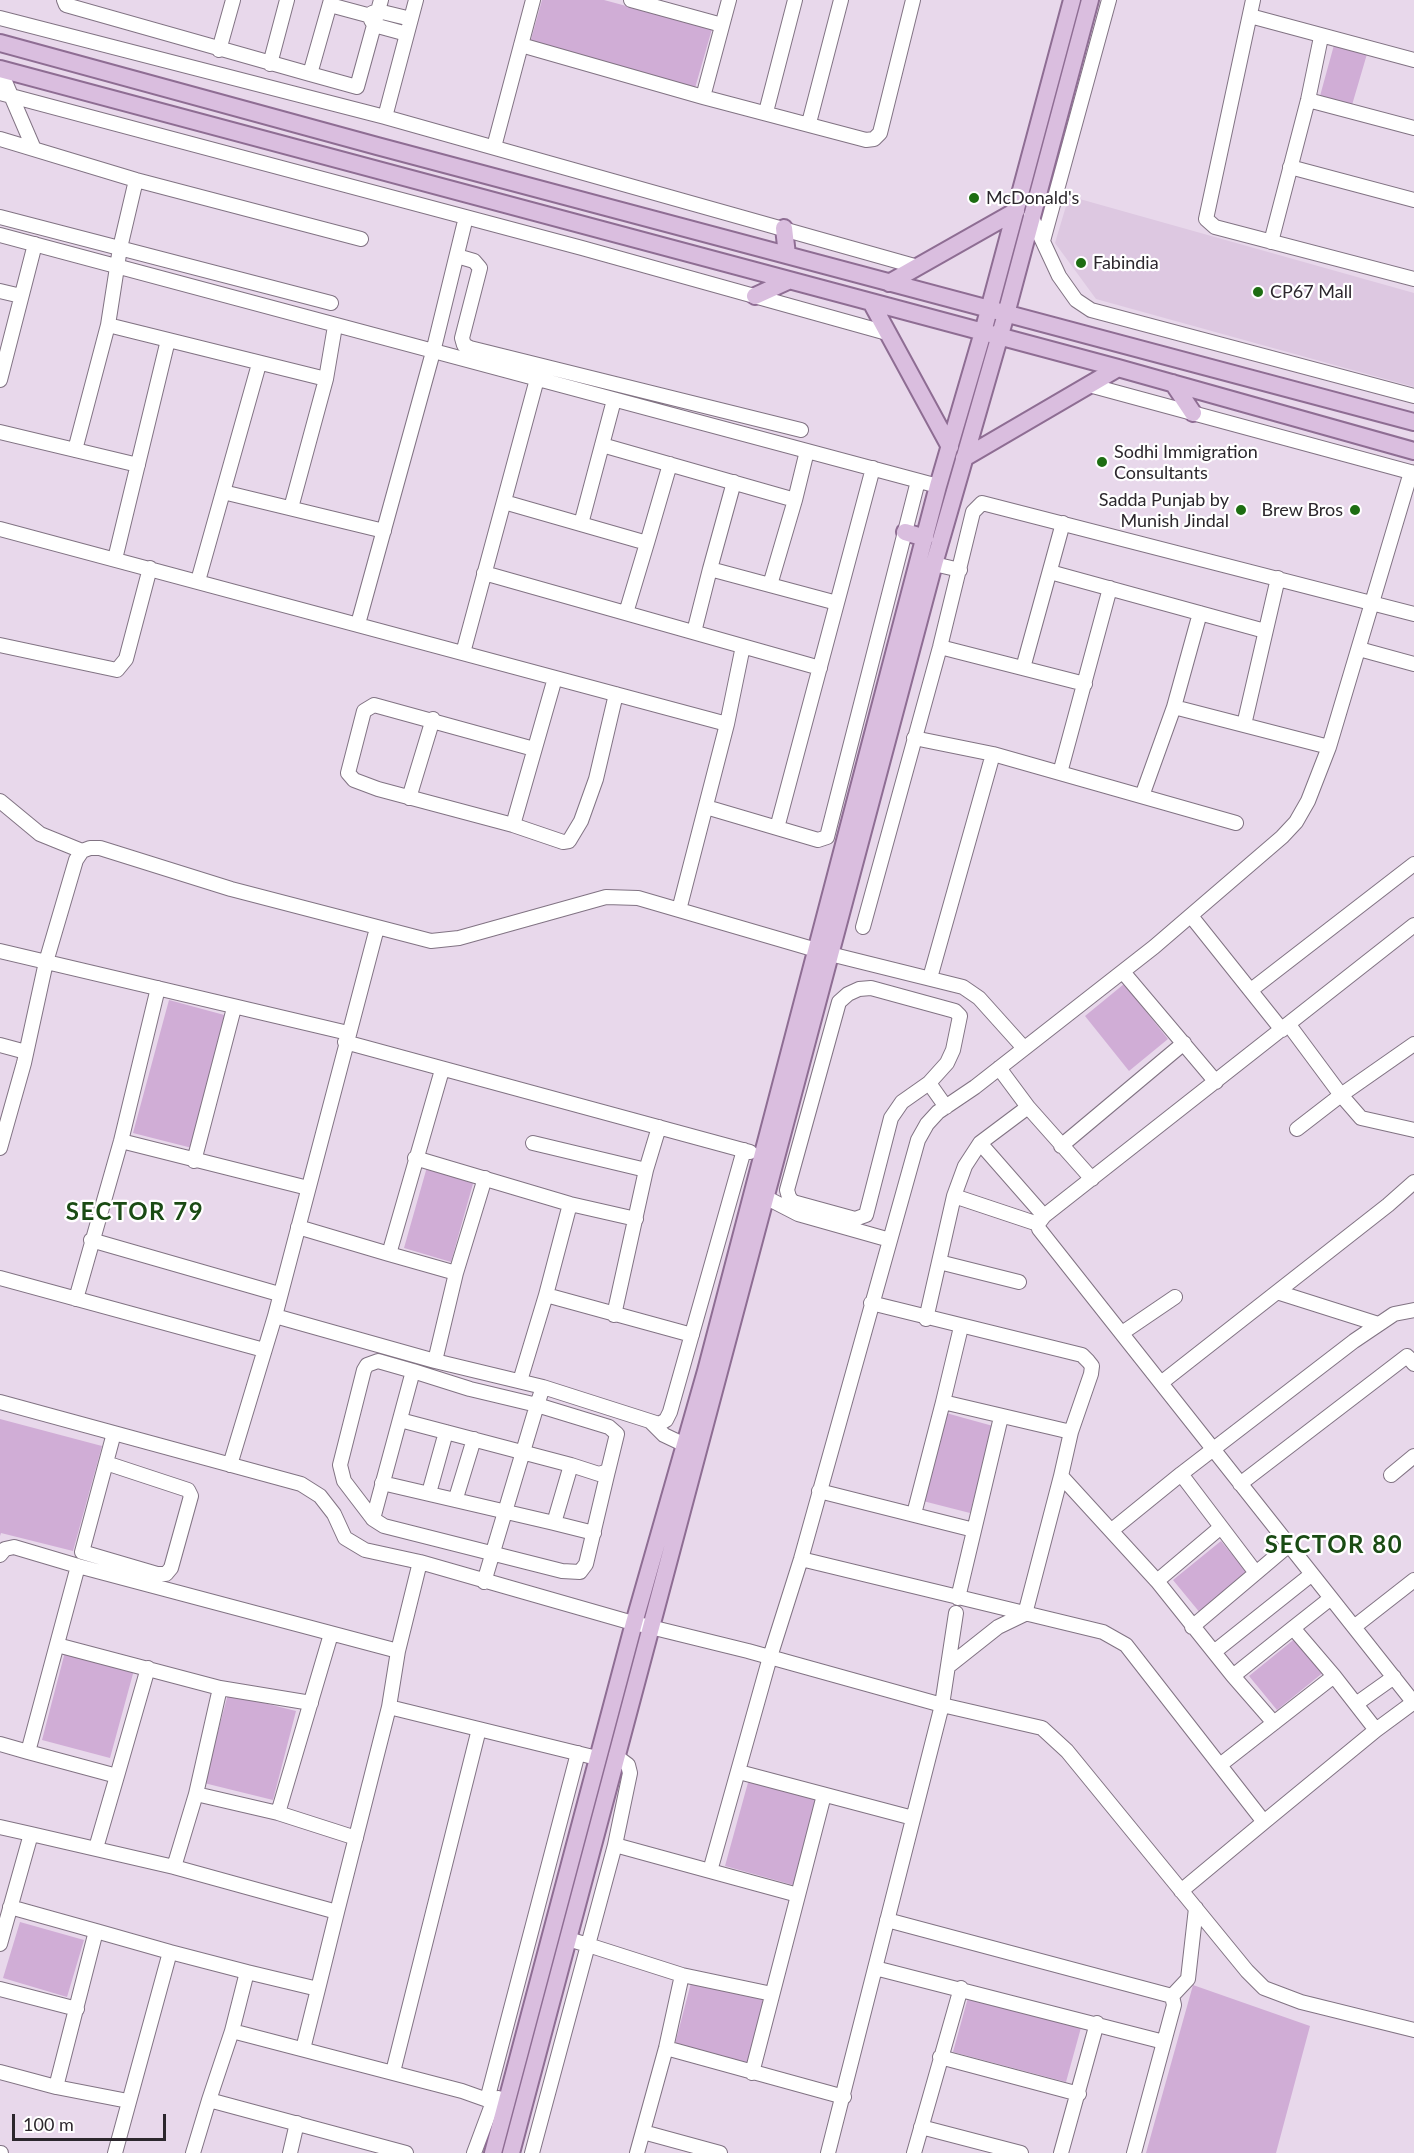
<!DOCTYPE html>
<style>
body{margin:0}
#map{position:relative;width:1414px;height:2153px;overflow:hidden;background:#e8d8eb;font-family:Lato,sans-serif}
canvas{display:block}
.scale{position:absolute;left:12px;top:2114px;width:154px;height:27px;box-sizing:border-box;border:3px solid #2c272d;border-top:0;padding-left:8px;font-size:18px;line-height:21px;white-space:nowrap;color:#2c272d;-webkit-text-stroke:4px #fff;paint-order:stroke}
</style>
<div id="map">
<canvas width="1414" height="2153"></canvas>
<div class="scale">100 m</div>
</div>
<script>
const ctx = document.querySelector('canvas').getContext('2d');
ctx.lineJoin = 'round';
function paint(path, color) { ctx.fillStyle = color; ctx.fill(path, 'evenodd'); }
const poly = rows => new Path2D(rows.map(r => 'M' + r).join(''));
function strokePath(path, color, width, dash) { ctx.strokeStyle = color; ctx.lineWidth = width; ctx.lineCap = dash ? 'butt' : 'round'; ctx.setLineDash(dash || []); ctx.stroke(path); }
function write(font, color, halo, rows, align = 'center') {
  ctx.font = font + ' Lato,sans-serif'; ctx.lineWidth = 4.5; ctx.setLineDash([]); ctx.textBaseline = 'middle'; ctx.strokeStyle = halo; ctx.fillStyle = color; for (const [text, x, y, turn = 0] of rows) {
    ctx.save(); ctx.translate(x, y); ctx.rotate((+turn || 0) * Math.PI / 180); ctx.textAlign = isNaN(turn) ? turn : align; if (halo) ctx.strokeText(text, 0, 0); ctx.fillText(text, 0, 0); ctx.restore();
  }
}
paint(poly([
 [1069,196,1414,293,1414,387,1096,299,1055,243]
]), '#ddc8e1');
paint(poly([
 [542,0,604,0,712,29,695,88,530,43],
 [1334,45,1367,54,1352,105,1320,96],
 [1124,984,1168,1039,1129,1071,1085,1016],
 [169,1000,228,1016,192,1148,133,1133],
 [427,1167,474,1180,451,1262,404,1248],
 [946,1413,993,1426,970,1513,923,1501],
 [0,1419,102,1446,73,1551,1,1533,0,1536],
 [1221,1541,1249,1575,1201,1614,1173,1580],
 [1297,1637,1325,1671,1277,1710,1249,1676],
 [65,1652,134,1670,110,1758,42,1740],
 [228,1694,296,1711,273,1800,204,1783],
 [749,1779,817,1798,793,1885,725,1866],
 [20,1922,84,1940,67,1997,3,1978],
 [692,1979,766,1997,749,2063,675,2044],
 [1193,1985,1310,2026,1276,2153,1146,2153],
 [969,1994,1082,2024,1066,2082,953,2052]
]), '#d0add6');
const minor = poly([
 [64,0,66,5,310,74,331,0],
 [631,0,722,25],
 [1253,0,1206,219,1215,227,1414,279],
 [330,5,371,16],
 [372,13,378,11,411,19],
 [1250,16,1414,60],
 [0,18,385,117,918,267],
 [371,20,374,25,407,34],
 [521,45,703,97,866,140,874,139,880,133,913,0],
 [219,50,233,0],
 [270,64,287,0],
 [0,70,34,149],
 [310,74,357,87,381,0],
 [0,93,582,248,887,333],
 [703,97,729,0],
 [1308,100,1414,128],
 [766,112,795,0],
 [385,117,416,0],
 [809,123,841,0],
 [0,139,136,180,361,239],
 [494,147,533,0],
 [1290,167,1414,200],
 [136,180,120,248,108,325,326,379,291,508],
 [1031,216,1059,276,1076,300,1091,310,1414,396],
 [0,217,331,303],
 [0,235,938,486],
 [1043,241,1109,0],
 [1271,242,1308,100,1321,37],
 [457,256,474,261,480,268,462,338,464,345,470,348,801,430],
 [0,291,21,296],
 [326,379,335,326],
 [0,380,35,244],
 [1089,385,1414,473],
 [0,432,138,465],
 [602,445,795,500,770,585],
 [75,450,108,325],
 [223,492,384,531],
 [795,500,807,451],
 [504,502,647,543,626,613],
 [581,524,614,400],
 [0,529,727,724,679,910],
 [647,543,670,464],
 [115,559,168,340],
 [934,564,960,570],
 [710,569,734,482],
 [1050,572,1265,631],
 [484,573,820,668],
 [198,581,259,364],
 [358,624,433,352,466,217],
 [694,632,710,569,837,603],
 [0,645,117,670,126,659,150,568],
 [940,647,1085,684],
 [1359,649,1414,664],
 [463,653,537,379],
 [1023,668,1063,523],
 [1174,707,1329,747],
 [727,724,743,646],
 [1244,725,1278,578],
 [914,738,993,754,930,978],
 [534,749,374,705,364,711,348,773,354,780,378,789,513,825,563,842,569,841,581,821,596,779,616,694],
 [993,754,1236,823],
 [1060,773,1110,588],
 [1142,796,1174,707,1200,613],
 [409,798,433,719],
 [0,801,40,834,82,851],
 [706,807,818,840,827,837,918,481],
 [513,825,555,678],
 [777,828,873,468],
 [1191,916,1282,1030],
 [1414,925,1044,1216,1038,1224,1039,1229,1414,1703],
 [863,927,940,647,973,512,982,503,1414,614],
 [0,951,348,1033],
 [1123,972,1216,1082],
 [1251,990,1414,864],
 [1289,1025,1341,1095,1414,1044],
 [345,1042,750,1152],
 [0,1045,26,1052],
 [999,1068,1028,1107,1092,1179],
 [929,1083,902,1102,891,1118,866,1215,855,1219,793,1202,789,1197,787,1190,839,1002,848,994,859,989,871,988,955,1011,960,1016,953,1050,947,1063,929,1083,946,1107],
 [1297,1129,1341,1095,1361,1118,1414,1130],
 [121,1141,308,1188],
 [533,1143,646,1170],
 [980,1143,1044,1216],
 [1061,1146,1184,1043],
 [0,1148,24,1063,46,962,76,860,82,851,90,848,100,848,231,889,431,941,459,938,606,897,638,898,830,954,963,987,979,998,1023,1047],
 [415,1158,570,1204,636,1219],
 [194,1161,234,1008],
 [954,1196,1038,1224],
 [767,1198,798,1214,890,1240],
 [298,1227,389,1254,442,1070],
 [91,1240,279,1294],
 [389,1254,456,1273,435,1361],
 [939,1262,1019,1282],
 [456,1273,485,1178],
 [0,1278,264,1350],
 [1277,1292,1378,1324],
 [546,1295,570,1204],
 [76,1299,121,1141,158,988],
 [871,1303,1082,1355,1088,1361,1092,1366,1091,1374,1071,1432,1061,1476],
 [614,1315,646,1170,659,1127],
 [275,1316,435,1361,543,1387,659,1424,666,1420,670,1412,744,1150],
 [926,1319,954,1196,965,1166,980,1143,1028,1107],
 [1122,1333,1175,1297],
 [520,1381,546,1295,692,1335],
 [1161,1383,1388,1205,1414,1182],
 [543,1387,537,1405,470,1389,413,1371,373,1519,384,1526,562,1571,580,1572,586,1564,608,1471],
 [0,1402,301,1484,320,1496,334,1514,345,1538,365,1550,420,1562,626,1621,748,1651,942,1705,1042,1728,1067,1751,1247,1971,1264,1988,1301,2002,1414,2030],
 [943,1402,961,1327],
 [400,1420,571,1465],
 [651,1422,664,1435,683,1444],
 [106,1463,188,1490,191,1496,171,1568,166,1574,157,1574,82,1552,114,1433],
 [230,1465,275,1316,377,928],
 [1391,1475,1414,1456],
 [382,1483,554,1523],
 [1240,1484,1407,1356,1414,1364],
 [819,1491,974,1530],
 [429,1493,446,1432],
 [456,1498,474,1439],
 [914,1514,943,1402,1071,1432],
 [373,1519,344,1481,340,1465,364,1370,367,1365,378,1361,413,1371],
 [1112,1530,1181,1474],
 [0,1555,5,1549,14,1547,78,1566],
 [801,1559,1103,1632,1126,1645,1264,1822,1181,1891],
 [1256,1573,1289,1545],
 [1157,1581,1221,1527],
 [484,1582,537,1405,609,1427,617,1434,608,1471,599,1474,571,1465,554,1523,594,1533],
 [958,1598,1001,1417],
 [1192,1627,1256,1573,1181,1474,1354,1341,1394,1314,1414,1310],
 [1354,1627,1414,1580],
 [1293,1628,1331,1598],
 [57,1645,220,1688],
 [1214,1652,1312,1574],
 [950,1665,998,1627,1025,1614,1061,1476,1157,1581,1233,1676,1293,1628,1334,1676,1376,1730,1264,1822],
 [1233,1676,1274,1723],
 [1356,1704,1394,1677],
 [389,1707,597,1758],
 [1376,1730,1414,1702],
 [0,1744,28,1752],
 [1220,1765,1334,1676],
 [739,1772,913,1818],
 [117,1776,148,1668],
 [196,1794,220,1688,311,1703],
 [278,1813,356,1838],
 [0,1827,31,1834,0,1944],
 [31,1834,174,1867,337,1912,318,1989],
 [615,1845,630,1773,628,1765,616,1756],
 [96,1848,117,1776,28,1752,78,1566,398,1651,420,1562],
 [174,1867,196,1794,278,1813,331,1634],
 [710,1871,615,1845,588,1945,682,1975,772,1994],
 [798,1895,710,1871,770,1657,801,1559,918,1140,927,1124,938,1112,975,1087,1154,947,1282,837,1296,822,1308,801,1329,747,1411,472],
 [10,1907,96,1931],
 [337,1912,389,1707,398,1651],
 [887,1920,1172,1996,1174,2005,1134,2153],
 [170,1952,247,1972,232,2031,209,2100,406,2153],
 [875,1968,1164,2042],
 [247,1972,318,1989,303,2049],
 [0,1989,77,2009],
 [1172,1996,1188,1979,1196,1908],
 [232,2031,462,2091,493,2102],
 [666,2048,844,2097],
 [940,2057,1079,2094],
 [0,2072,56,2087],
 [393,2072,479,1729],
 [752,2073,824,1795],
 [487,2100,578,1753],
 [921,2127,1021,2153],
 [643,2132,720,2153],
 [0,2153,1,2153],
 [115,2153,170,1952,96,1931,56,2087,128,2101],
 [193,2153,209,2100],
 [290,2153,297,2123],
 [474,2153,493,2102,498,2098],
 [532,2153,588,1945,568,1939],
 [637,2153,666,2048,682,1975],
 [828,2153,942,1705,956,1613],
 [914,2153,961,1988],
 [1061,2153,1097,2023]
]);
const major = poly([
 [0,43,377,146,1414,422],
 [0,69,1118,368,1414,451],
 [784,228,787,255],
 [889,283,1016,211],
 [755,296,788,281],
 [871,302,950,447],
 [1173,383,1193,413],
 [964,458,1118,368],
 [905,532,925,538],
 [493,2153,634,1623,706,1371,938,486,983,332,1072,0],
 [511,2153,934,564,1006,314,1090,0]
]);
strokePath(minor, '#817383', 16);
strokePath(major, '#8e6d93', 20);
strokePath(minor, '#fff', 14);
strokePath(major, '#dabedf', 16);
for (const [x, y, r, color] of [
 [974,198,6,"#1d6d12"],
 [1081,263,6,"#1d6d12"],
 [1258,292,6,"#1d6d12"],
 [1102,462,6,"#1d6d12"],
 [1241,510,6,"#1d6d12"],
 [1355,510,6,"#1d6d12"]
]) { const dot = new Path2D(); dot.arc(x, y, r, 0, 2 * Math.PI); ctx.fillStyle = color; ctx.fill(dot); strokePath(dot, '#fff', 2); }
write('18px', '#2c272d', '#fff', [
 ["McDonald's",986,198],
 ["Fabindia",1093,263],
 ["CP67 Mall",1270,292],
 ["Sodhi Immigration",1114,452],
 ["Consultants",1114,473],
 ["Sadda Punjab by",1229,500,"right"],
 ["Munish Jindal",1229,521,"right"],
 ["Brew Bros",1343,510,"right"]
], 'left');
ctx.letterSpacing = '1.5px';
write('bold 24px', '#1a4b14', '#fff', [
 ["SECTOR 79",135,1212],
 ["SECTOR 80",1334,1545]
]);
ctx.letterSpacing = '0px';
</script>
